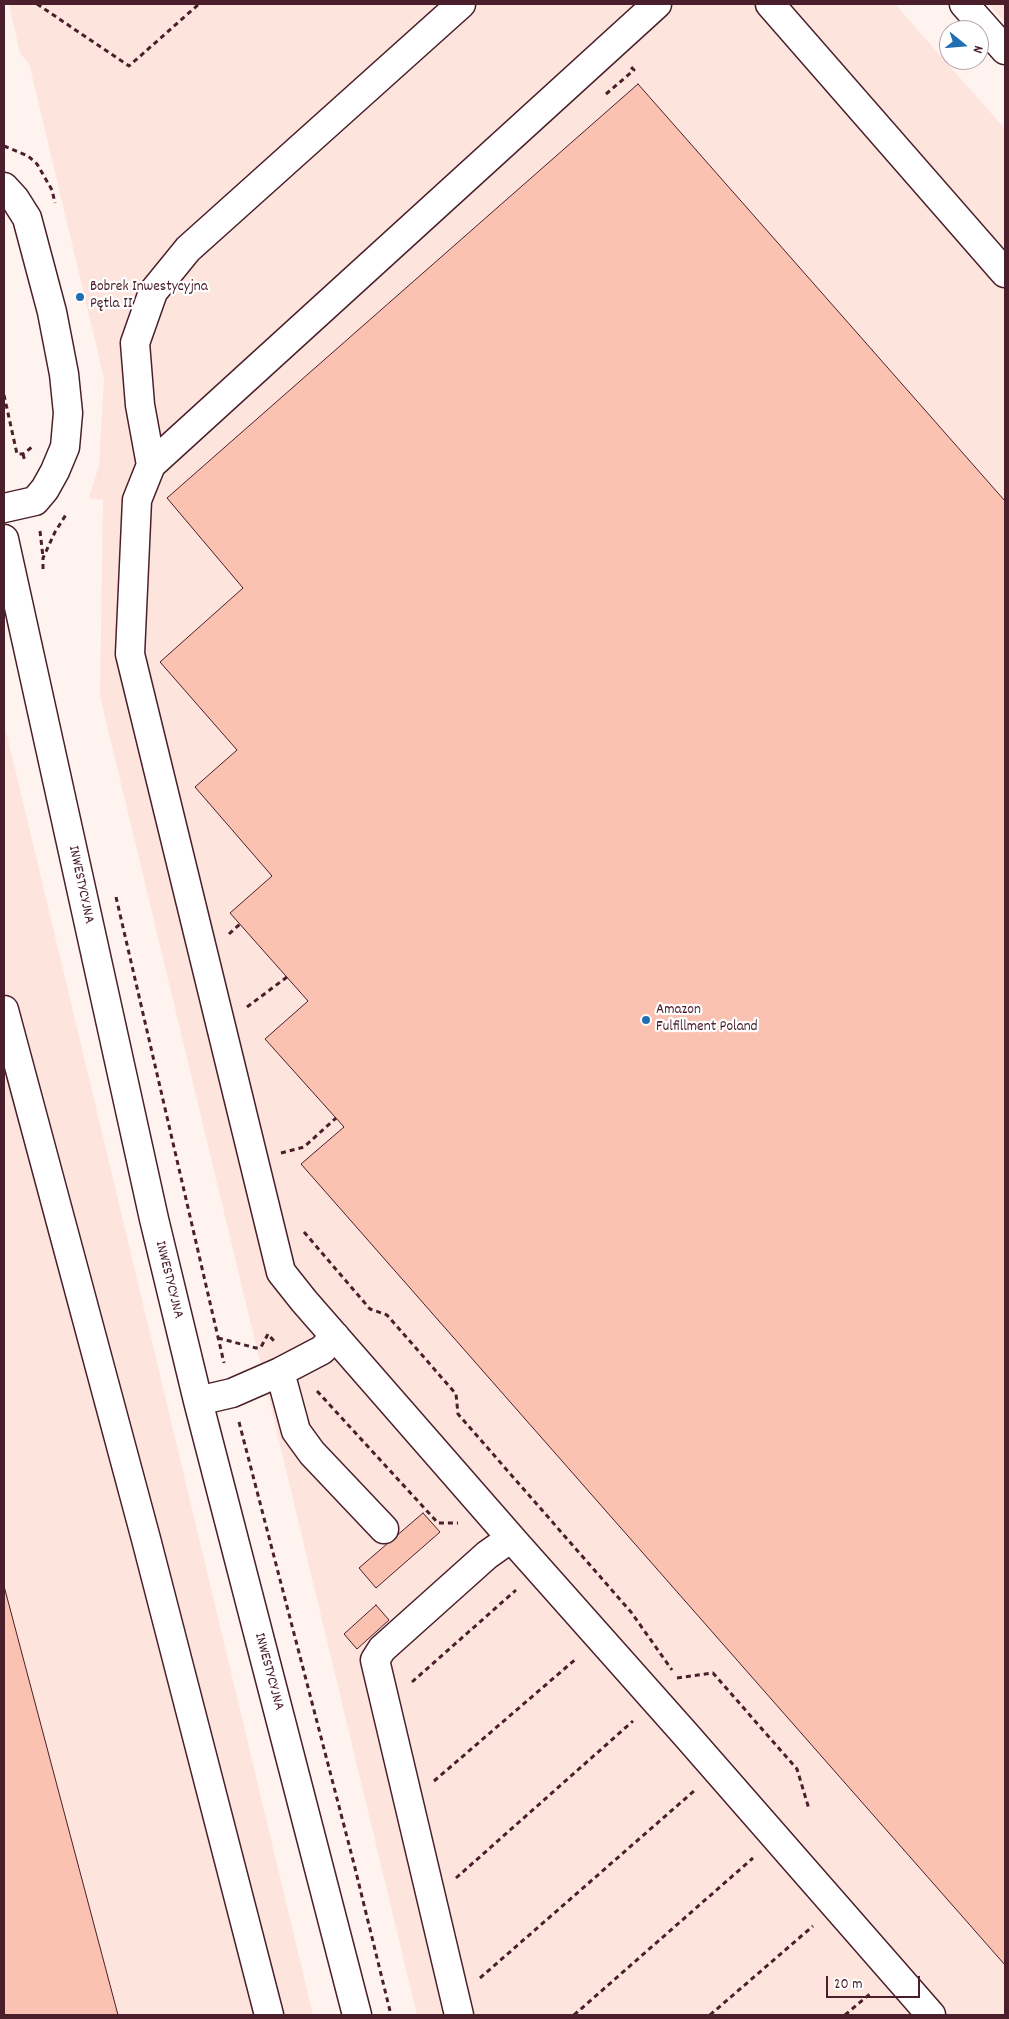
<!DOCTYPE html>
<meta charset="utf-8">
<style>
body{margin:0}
#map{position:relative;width:1009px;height:2019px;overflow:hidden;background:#fef3ef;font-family:Dekko,sans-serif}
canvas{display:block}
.frame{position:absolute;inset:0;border:5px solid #4a1f2b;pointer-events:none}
.north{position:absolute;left:939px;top:20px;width:50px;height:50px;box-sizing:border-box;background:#fff;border:1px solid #b7a5aa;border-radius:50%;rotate:107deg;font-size:14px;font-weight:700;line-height:20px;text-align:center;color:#4a1f2b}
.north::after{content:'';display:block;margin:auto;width:18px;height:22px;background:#1f6fb2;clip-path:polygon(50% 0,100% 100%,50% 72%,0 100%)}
.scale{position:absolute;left:826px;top:1976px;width:94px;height:22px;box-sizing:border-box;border:2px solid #4a1f2b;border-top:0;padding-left:6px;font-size:15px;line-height:18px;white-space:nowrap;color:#4a1f2b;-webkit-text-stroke:4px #fff;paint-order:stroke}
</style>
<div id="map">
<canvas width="1009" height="2019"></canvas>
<div class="frame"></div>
<div class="north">N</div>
<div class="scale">20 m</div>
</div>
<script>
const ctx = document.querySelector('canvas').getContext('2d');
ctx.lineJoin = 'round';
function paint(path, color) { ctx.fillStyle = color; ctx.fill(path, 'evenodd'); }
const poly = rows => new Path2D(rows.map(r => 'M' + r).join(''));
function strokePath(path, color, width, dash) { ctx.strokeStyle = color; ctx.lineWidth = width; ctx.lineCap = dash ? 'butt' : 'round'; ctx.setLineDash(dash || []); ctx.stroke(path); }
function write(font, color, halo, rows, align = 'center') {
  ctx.font = font + ' Dekko,sans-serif'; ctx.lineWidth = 4.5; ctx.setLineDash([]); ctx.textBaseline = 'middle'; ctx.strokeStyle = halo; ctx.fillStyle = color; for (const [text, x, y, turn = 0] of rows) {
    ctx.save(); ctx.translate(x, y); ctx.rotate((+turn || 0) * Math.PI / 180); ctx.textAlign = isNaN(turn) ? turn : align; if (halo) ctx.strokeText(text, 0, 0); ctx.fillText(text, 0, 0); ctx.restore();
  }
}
paint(poly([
 [9,4,895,4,1005,129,1005,2015,417,2015,100,696,103,500,89,498,99,466,104,378,29,63,20,53],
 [988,4,1005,4,1005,22],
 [4,723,313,2015,4,2015]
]), '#fde4dc');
const building = poly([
 [638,84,1005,501,1005,1965,301,1164,344,1127,265,1039,308,1001,230,913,272,876,195,787,237,750,160,662,243,588,167,498,638,84],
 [423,1513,440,1532,376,1588,359,1568,423,1513],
 [4,1586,118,2015,4,2015,4,1586],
 [376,1605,389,1620,357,1649,344,1634,376,1605]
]);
paint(building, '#fbc1b1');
strokePath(building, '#4a1f2b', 1);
const minor = poly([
 [770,4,1005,273],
 [964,4,1005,50],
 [4,187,15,199,27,218,52,312,64,374,68,413,65,447,55,471,45,489,35,501,4,508],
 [151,465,140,405,135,343,153,292,188,249,461,4],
 [4,539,154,1219,198,1401,357,2015],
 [4,1010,146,1539,269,2015],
 [280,1372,296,1431,312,1453,384,1529],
 [198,1401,232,1393,280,1372,322,1350,335,1336],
 [511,1538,304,1301,281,1272,130,654,137,500,151,465,657,4],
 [459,2015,375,1660,382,1649,487,1555,511,1538,687,1736,931,2015]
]);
strokePath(minor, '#4a1f2b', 31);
strokePath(poly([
 [37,4,129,66,199,4],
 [606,94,634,70,630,66],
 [4,146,28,156,37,164,52,190,55,203],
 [4,395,17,454,23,454,32,447],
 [23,454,25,462],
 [40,531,43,557],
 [43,569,43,558,55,532,67,513],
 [116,897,224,1363],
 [229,934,240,924],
 [247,1007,287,977],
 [281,1153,304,1147,336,1118],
 [304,1232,370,1309,387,1315,456,1394,458,1414,631,1612,672,1670],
 [218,1338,256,1348,261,1347,268,1334,274,1341],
 [317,1391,438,1523,458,1523],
 [239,1422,354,1864,391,2015],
 [677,1678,713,1673,797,1769,809,1809],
 [412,1682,516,1590],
 [434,1781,577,1658],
 [456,1878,633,1721],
 [480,1978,694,1791],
 [574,2015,753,1858],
 [710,2015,813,1926],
 [845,2015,871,1993]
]), '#4a1f2b', 3, [5, 4]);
strokePath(minor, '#fff', 28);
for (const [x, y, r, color] of [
 [80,297,5,"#1f6fb2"],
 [646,1020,5,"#1f6fb2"]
]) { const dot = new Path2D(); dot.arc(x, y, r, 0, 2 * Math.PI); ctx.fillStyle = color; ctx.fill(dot); strokePath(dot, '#fff', 2); }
write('15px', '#4a1f2b', '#fff', [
 ["Bobrek Inwestycyjna",90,288],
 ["Pętla II",90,305],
 ["Amazon",656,1011],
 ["Fulfillment Poland",656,1028]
], 'left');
write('15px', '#4a1f2b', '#fff', [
 ["INWESTYCYJNA",80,885,78],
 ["INWESTYCYJNA",168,1280,76],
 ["INWESTYCYJNA",268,1672,75]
]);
</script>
